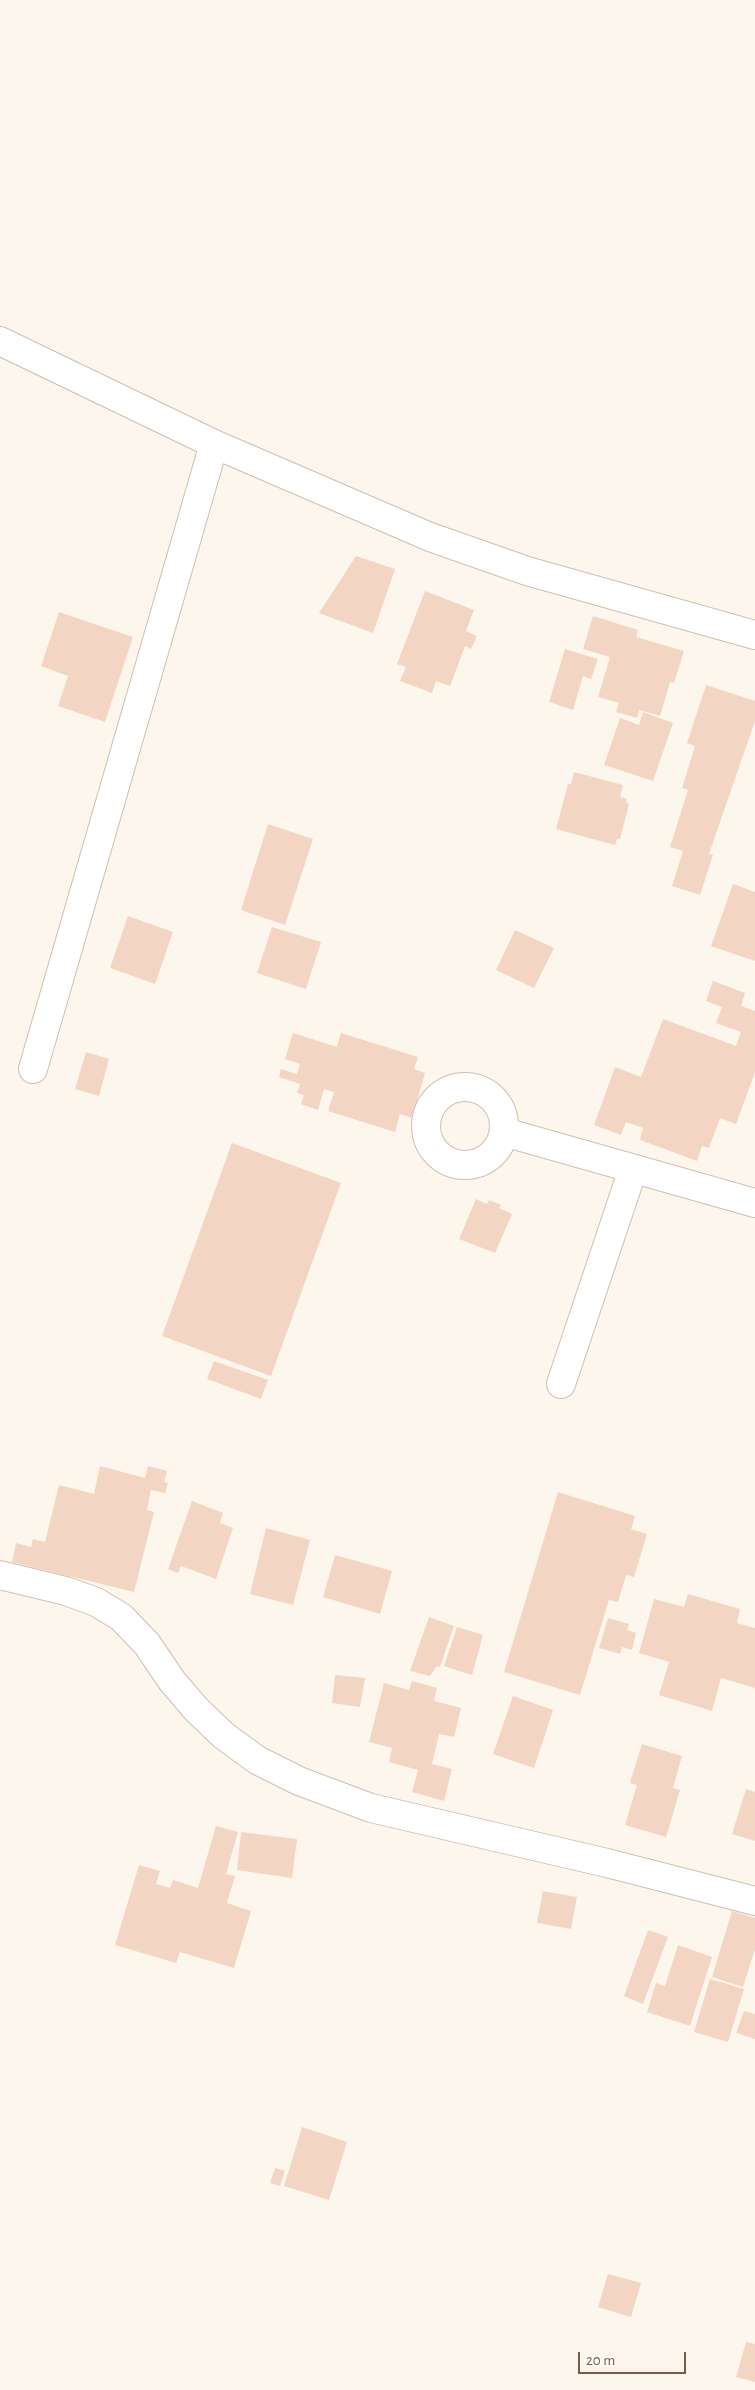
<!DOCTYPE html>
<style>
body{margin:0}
#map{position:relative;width:755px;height:2390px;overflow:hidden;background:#fdf6ec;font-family:"Alegreya Sans",sans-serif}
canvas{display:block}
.scale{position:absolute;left:578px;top:2352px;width:108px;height:22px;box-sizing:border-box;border:2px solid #7a5c4d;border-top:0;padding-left:6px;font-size:15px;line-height:18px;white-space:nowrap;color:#7a5c4d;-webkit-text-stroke:4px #fffaf3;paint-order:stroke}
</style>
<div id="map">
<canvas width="755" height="2390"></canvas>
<div class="scale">20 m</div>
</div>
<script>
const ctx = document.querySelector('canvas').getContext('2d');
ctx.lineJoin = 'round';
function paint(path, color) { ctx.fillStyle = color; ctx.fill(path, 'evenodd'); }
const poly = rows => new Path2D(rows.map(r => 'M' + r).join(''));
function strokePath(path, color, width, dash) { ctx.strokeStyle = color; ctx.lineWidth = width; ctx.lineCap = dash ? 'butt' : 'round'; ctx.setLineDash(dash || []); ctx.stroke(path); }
paint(poly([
 [356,556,395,569,373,633,319,613],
 [425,591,474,610,466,631,477,636,471,649,465,646,450,686,436,681,432,693,400,681,406,667,397,664],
 [59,612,133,637,105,722,58,706,68,676,41,666],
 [593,616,638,630,636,637,684,651,674,683,670,682,660,716,639,710,637,718,616,712,619,703,598,697,610,657,583,649],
 [565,649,598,659,591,679,583,676,573,710,549,702],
 [706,685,755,701,755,721,709,854,713,855,700,895,672,886,683,851,670,847,688,790,682,788,695,746,687,743],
 [643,712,673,723,653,781,604,765,620,718,639,725],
 [574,772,623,785,620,797,627,799,626,802,629,804,620,839,617,839,615,845,556,829,568,784,571,784],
 [268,824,313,839,285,925,241,910],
 [733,884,755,892,755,961,711,946],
 [128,916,173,932,155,984,110,968],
 [272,927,321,942,306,989,257,973],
 [515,930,554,948,534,988,496,970],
 [713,981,745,993,741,1006,755,1011,755,1072,736,1124,720,1118,709,1148,702,1146,697,1161,640,1140,643,1128,626,1122,621,1135,594,1125,615,1067,641,1077,663,1019,736,1046,741,1032,716,1023,722,1007,706,1001],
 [293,1033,337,1047,341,1033,418,1057,414,1069,425,1073,412,1118,400,1114,395,1132,328,1111,334,1092,324,1089,318,1110,301,1104,304,1095,297,1093,300,1084,279,1077,281,1069,297,1074,300,1064,285,1059],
 [86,1052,109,1059,99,1096,75,1089],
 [232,1143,341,1183,271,1376,162,1336],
 [476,1199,487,1204,489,1200,501,1205,499,1208,512,1214,495,1253,459,1239],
 [214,1361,268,1380,261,1399,207,1379],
 [100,1466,145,1478,148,1466,167,1471,164,1482,168,1483,165,1493,151,1490,147,1510,154,1512,134,1592,12,1562,16,1543,31,1547,33,1539,45,1542,59,1485,94,1494],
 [558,1492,635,1516,631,1529,647,1534,634,1577,626,1575,618,1602,609,1600,580,1695,504,1672],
 [192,1501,223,1513,220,1523,233,1528,216,1579,181,1566,178,1573,168,1569],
 [266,1528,310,1540,293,1605,250,1594],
 [335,1555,392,1571,380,1614,323,1597],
 [688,1594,740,1609,737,1623,755,1628,755,1688,721,1678,712,1711,659,1695,669,1662,639,1653,654,1599,684,1607],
 [429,1617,454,1626,440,1667,437,1666,430,1676,410,1671],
 [608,1618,629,1624,627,1630,636,1633,632,1650,622,1647,620,1654,599,1648],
 [457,1627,483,1635,472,1675,444,1666],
 [335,1675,365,1678,360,1707,332,1703],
 [412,1681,437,1688,434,1701,461,1708,454,1737,439,1734,432,1764,452,1769,444,1801,412,1792,418,1770,389,1762,392,1748,369,1742,384,1683,409,1690],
 [513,1696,553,1710,534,1768,493,1754],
 [642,1744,682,1756,673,1788,680,1790,666,1837,625,1825,637,1785,630,1783],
 [746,1789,755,1792,755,1841,732,1834],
 [216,1826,238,1832,226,1874,235,1876,227,1903,251,1911,234,1968,180,1952,176,1963,115,1945,139,1865,160,1871,156,1884,170,1888,173,1880,198,1888],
 [241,1832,297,1839,292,1878,237,1870],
 [543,1891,577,1897,571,1929,537,1923],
 [732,1911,755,1918,755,1949,743,1987,712,1977],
 [648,1930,668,1937,643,2004,624,1996],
 [678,1945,712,1957,690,2026,647,2012,656,1983,665,1986],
 [710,1979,744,1989,728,2042,694,2032],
 [744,2011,755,2014,755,2039,736,2033],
 [302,2127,347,2142,329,2200,284,2186],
 [275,2168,285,2171,280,2186,270,2183],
 [608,2274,641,2283,631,2317,598,2307],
 [746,2342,755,2344,755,2382,736,2377]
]), '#f3d5c3');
const minor = poly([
 [0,341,214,444,430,537,527,571,755,635],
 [33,1069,214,444],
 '426 1126a39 39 0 1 1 78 0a39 39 0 1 1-78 0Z',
 [504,1132,755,1203],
 [561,1384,633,1169],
 [0,1575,66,1591,96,1602,121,1617,147,1644,172,1681,196,1709,223,1735,257,1760,299,1781,371,1808,607,1863,755,1901]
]);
strokePath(minor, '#d1beb0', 30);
strokePath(minor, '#fff', 28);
</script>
